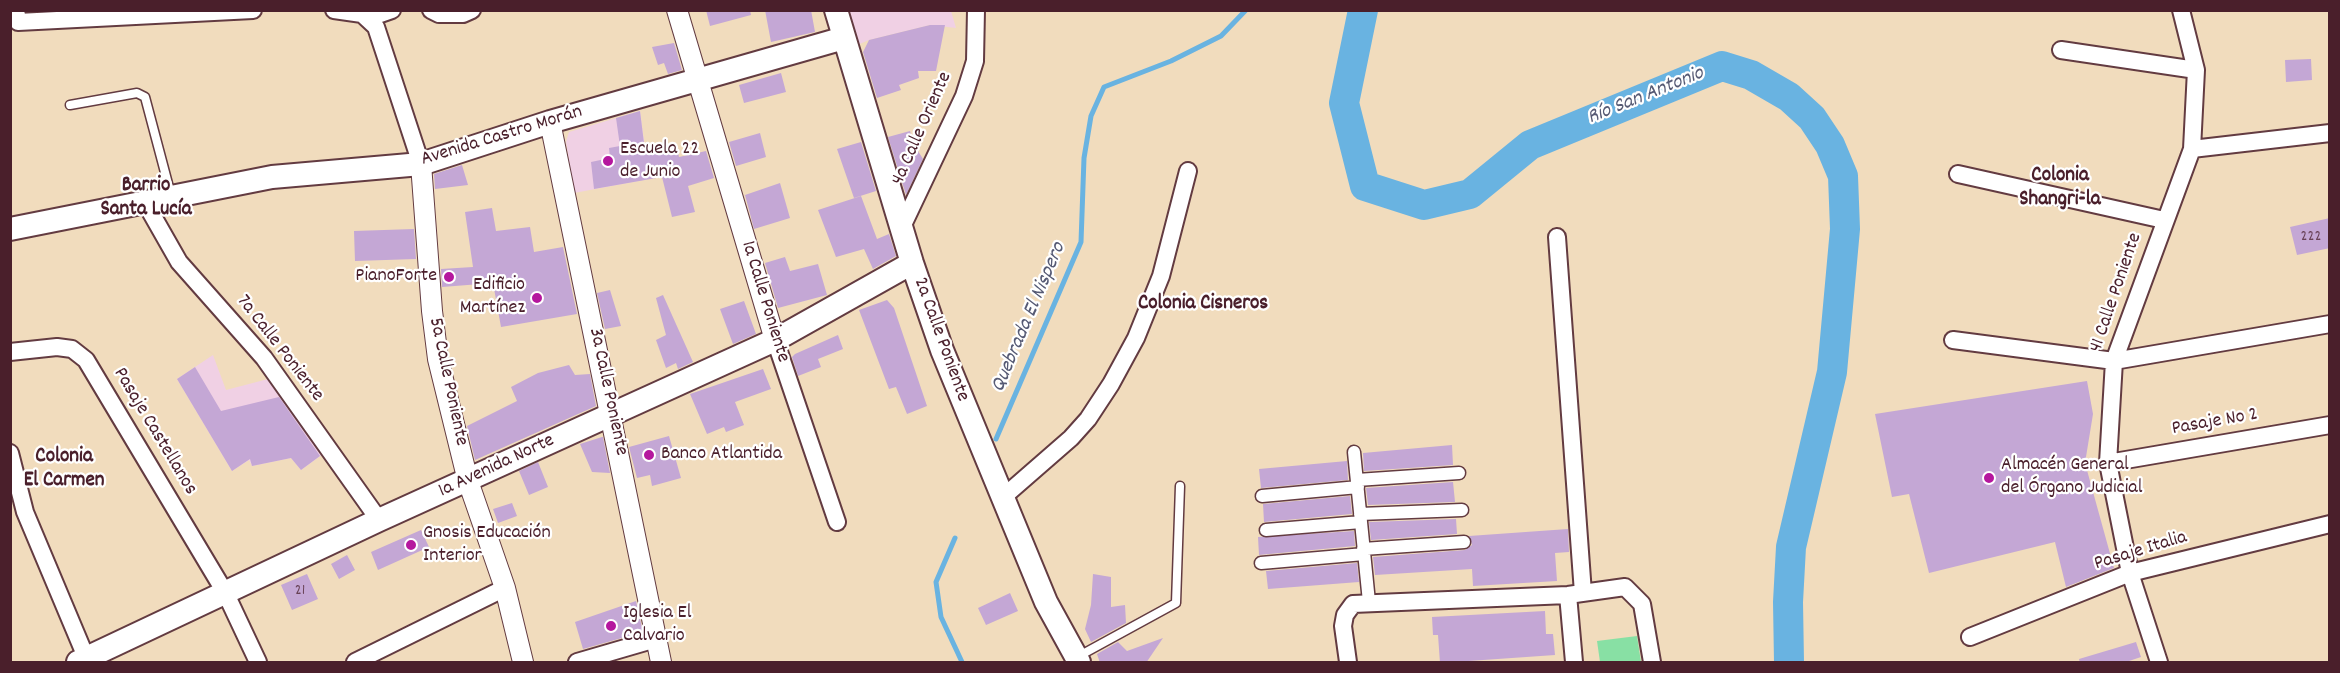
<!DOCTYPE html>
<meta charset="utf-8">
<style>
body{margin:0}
#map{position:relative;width:2340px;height:673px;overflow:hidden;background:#f1dcbd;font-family:Dekko,sans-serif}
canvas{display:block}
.frame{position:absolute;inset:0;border:12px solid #4a1f2b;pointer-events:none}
</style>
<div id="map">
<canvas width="2340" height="673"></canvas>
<div class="frame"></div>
</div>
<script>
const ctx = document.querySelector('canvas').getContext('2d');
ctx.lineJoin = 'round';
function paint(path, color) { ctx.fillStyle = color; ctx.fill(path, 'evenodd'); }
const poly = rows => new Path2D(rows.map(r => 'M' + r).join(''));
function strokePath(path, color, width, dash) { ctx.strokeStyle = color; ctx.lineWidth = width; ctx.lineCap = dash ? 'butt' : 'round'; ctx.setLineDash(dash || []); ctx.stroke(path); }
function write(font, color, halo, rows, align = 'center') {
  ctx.font = font + ' Dekko,sans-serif'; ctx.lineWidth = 4.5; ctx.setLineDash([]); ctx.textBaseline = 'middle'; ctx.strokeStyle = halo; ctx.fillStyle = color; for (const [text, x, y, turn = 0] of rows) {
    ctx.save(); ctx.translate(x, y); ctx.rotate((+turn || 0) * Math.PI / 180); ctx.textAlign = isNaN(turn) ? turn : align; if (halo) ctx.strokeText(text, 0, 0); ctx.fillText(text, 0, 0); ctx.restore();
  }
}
paint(poly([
 [845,11,951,11,956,28,930,25,869,40,855,46],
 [640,111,649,179,574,193,566,142,569,132],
 [213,355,226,390,268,379,274,374,323,454,301,470,291,458,252,466,249,460,232,471,177,379]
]), '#f0d0e4');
paint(poly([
 [1637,636,1641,662,1600,662,1597,641]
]), '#88e0a4');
strokePath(poly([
 [996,439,1081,242,1084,158,1091,116,1104,87,1171,61,1221,36,1246,10],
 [955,538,936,582,941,617,962,662]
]), '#69b3e1', 5);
strokePath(poly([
 [1363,10,1344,103,1365,186,1424,205,1470,194,1530,145,1722,66,1751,75,1789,97,1812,118,1830,145,1843,176,1845,229,1832,372,1791,547,1788,602,1789,662]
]), '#69b3e1', 30);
paint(poly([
 [706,10,750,10,751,15,710,26],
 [765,10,811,10,815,32,771,42],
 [930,25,945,25,936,71,918,71,919,78,899,85,901,90,877,98,863,52,869,40],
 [674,43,682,70,668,74,664,63,658,65,652,47],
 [2311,59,2312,80,2286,82,2285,60],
 [781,73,786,92,744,103,739,85],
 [640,111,645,151,676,144,679,157,706,151,714,178,688,186,695,212,672,217,662,177,594,189,591,162,610,158,609,148,620,146,616,118],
 [910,131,913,143,923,159,906,195,888,137],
 [760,133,766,157,736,166,729,142],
 [861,142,876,191,854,198,837,149],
 [462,165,468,185,435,189,434,174],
 [780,183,790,218,754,229,745,195],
 [861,196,877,239,889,234,896,256,873,269,864,249,836,257,818,210],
 [492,208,496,231,530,227,534,252,563,247,577,314,501,327,493,283,442,287,441,269,473,267,465,212],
 [2330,218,2330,248,2297,255,2290,227],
 [414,229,416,259,355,261,354,231],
 [785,257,790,271,818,264,827,295,778,308,765,263],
 [610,290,621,326,605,329,597,293],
 [663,295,693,362,678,369,676,363,666,368,656,340,666,335,656,298],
 [887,300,894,308,927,406,907,414,896,387,889,389,859,310],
 [744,301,756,334,733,344,720,309],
 [838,335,843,349,818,359,821,367,798,376,792,357,795,354],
 [569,365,575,375,590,374,596,406,475,460,467,426,517,401,511,387,538,373],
 [195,367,221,411,279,397,320,456,301,470,291,458,252,466,250,459,232,471,177,379],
 [763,369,771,389,735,402,744,425,726,432,724,427,707,434,690,394],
 [2087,381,2093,414,2085,463,2114,568,2066,587,2055,542,1929,573,1909,494,1892,497,1875,414],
 [669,436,681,478,652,486,650,475,637,478,629,447],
 [602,437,603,437,610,473,592,472,580,444],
 [1452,445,1453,465,1364,471,1363,453],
 [1347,461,1348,480,1261,488,1259,469],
 [538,462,548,487,529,495,519,471],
 [1453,482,1455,502,1368,505,1366,488],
 [1350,496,1352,514,1264,522,1263,504],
 [512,503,517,516,498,523,493,509],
 [1456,519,1457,534,1371,540,1369,522],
 [1568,529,1569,552,1555,553,1557,581,1473,586,1472,569,1375,575,1373,557,1465,550,1472,545,1469,536],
 [421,530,429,547,378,570,371,552],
 [1354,531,1355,546,1259,555,1258,537],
 [347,555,355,570,339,579,331,564],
 [1357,563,1359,582,1268,589,1266,571],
 [307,574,318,599,292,610,281,585],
 [1093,574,1111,577,1111,607,1125,605,1126,623,1091,642,1085,629,1091,605],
 [1010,593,1018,611,986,625,978,608],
 [636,601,643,632,583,649,575,622],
 [1545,611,1546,634,1553,634,1555,655,1440,663,1438,635,1433,635,1432,617],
 [1163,638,1146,663,1100,663,1097,654,1118,642,1127,651],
 [2136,642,2141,657,2123,663,2080,663,2079,659]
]), '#c4a7d5');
const service = poly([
 [70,105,137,93,145,97,171,195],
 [1079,656,1176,603,1180,486]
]);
const pedestrian = poly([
 [1354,452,1369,602],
 [1357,480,1459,473],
 [1262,496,1358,487],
 [1360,514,1462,510],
 [1266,530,1361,522],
 [1363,549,1464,542],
 [1261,563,1364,554]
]);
const minor = poly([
 [16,10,18,22,253,10],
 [334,10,362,14,376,27,421,164],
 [431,10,439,14,463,14,472,10],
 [369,18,392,10],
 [2061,50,2196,70],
 [2192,149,2330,133],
 [1958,174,2164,220],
 [146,204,179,262,264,358,379,520],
 [902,227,964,96,975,61,976,10],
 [1557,237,1583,593],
 [775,340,837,522],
 [1953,340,2114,361,2330,324],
 [10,352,57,347,72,349,86,360,226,594,258,662],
 [10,453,25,512,88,662],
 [2108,463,2330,425],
 [1001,499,1071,438,1088,419,1111,384,1136,338,1161,276,1188,171],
 [1568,595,1574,662],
 [1970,637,2130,573,2330,524],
 [355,662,505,588],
 [577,662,656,639],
 [1348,662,1343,626,1345,615,1353,604,1568,595,1625,587,1642,604,1652,662],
 [2159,662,2130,573,2108,463,2114,361,2192,149,2196,70,2181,10]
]);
const tertiary = poly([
 [677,10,775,340],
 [550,122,661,662],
 [421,164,432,311,438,359,468,481,505,588,523,662]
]);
const secondary = poly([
 [836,10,912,263,942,350,1046,602,1079,662],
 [10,229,272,177,421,164,550,122,844,38],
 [78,662,379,520,775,340,912,263]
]);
strokePath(service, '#633b41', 11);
strokePath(pedestrian, '#633b41', 15);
strokePath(minor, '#633b41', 20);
strokePath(tertiary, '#633b41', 22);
strokePath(secondary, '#633b41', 26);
strokePath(service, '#fff', 8);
strokePath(pedestrian, '#fff', 12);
strokePath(minor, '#fff', 16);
strokePath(tertiary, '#fff', 20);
strokePath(secondary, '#fff', 22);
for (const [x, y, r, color] of [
 [608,161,6,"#b5179e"],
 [449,277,6,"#b5179e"],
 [537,298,6,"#b5179e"],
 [649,455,6,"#b5179e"],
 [1989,478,6,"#b5179e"],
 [411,545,6,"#b5179e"],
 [611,626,6,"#b5179e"]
]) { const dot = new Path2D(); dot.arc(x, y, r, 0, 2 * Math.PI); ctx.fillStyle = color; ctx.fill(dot); strokePath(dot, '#fff', 2); }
write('16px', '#684156', null, [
 ["222",2311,238],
 ["21",300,592]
]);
write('20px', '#4a1f2b', '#fff', [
 ["4a Calle Oriente",923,129,-66],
 ["Avenida Castro Morán",502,137,-17],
 ["41 Calle Poniente",2117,293,-71],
 ["1a Calle Poniente",764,302,73],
 ["2a Calle Poniente",940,340,70],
 ["7a Calle Poniente",279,349,52],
 ["5a Calle Poniente",447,382,78],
 ["3a Calle Poniente",607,392,78],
 ["Pasaje No 2",2215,423,-10],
 ["Pasaje Castellanos",154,432,59],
 ["1a Avenida Norte",497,467,-25],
 ["Pasaje Italia",2141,552,-17]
]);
write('20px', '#4a1f2b', '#fff', [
 ["Escuela 22",620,150],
 ["de Junio",620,173],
 ["PianoForte",437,277,"right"],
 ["Edificio",525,286,"right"],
 ["Martínez",525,309,"right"],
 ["Banco Atlantida",661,455],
 ["Almacén General",2001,466],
 ["del Órgano Judicial",2001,489],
 ["Gnosis Educación",423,534],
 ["Interior",423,557],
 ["Iglesia El",623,614],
 ["Calvario",623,637]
], 'left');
write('italic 21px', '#565a74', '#fff', [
 ["Río San Antonio",1646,97,-22],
 ["Quebrada El Nispero",1030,318,-67]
]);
write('bold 21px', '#4a1f2b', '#fff', [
 ["Colonia",2060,177],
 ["Shangri-la",2060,201],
 ["Barrio",146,187],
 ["Santa Lucía",146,211],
 ["Colonia Cisneros",1203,305],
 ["Colonia",64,458],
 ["El Carmen",64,482]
]);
</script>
